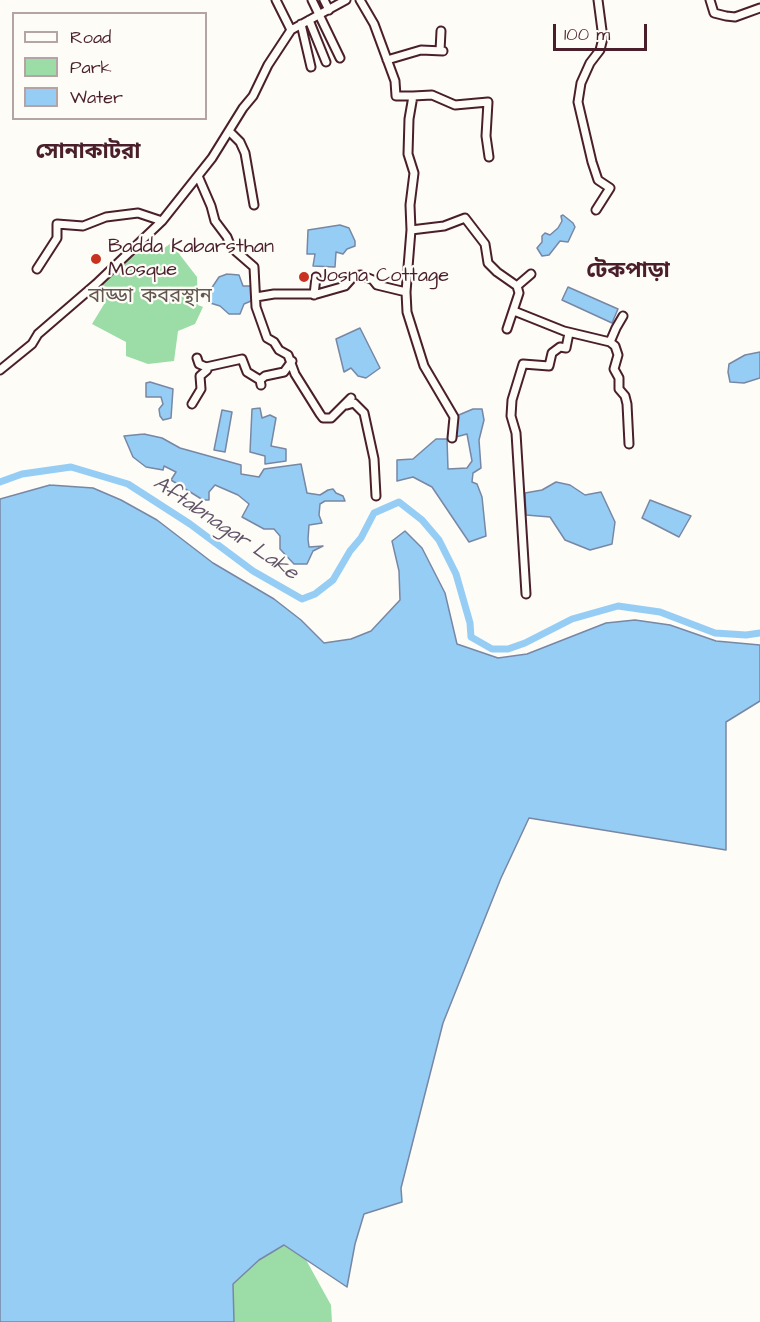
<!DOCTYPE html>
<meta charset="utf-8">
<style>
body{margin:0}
#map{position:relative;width:760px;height:1322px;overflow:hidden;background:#fdfcf7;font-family:"Architects Daughter",sans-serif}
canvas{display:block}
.legend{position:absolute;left:12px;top:12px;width:195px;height:108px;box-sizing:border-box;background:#fdfcf7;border:2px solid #b5a4a5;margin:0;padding:8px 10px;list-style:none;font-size:18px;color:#4a1f2b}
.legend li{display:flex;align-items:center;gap:12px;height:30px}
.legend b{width:30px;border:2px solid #b5a4a5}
.scale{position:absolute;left:553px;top:24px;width:94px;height:27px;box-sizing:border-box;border:3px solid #4a1f2b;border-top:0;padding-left:8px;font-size:18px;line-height:21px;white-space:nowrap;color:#4a1f2b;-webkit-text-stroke:4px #fdfcf7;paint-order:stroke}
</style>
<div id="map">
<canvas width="760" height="1322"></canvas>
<ul class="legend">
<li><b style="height:8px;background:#fdfcf7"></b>Road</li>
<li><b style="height:16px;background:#9cdca6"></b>Park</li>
<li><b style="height:16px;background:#96cdf5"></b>Water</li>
</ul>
<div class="scale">100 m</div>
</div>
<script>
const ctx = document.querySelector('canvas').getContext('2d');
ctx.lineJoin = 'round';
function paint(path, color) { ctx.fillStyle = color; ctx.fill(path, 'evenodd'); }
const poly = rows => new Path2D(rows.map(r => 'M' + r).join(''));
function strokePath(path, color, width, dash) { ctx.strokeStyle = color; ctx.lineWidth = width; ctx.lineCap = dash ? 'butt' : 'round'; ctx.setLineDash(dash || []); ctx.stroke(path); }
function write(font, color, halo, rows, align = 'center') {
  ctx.font = font + ' "Architects Daughter","Noto Sans Bengali",sans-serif'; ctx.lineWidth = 4.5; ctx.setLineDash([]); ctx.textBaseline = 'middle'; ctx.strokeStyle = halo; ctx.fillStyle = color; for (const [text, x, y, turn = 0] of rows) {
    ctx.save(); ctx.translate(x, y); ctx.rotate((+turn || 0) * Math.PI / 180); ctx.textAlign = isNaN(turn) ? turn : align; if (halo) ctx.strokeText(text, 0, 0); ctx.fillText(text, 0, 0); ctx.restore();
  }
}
paint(poly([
 [174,241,180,255,197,277,198,305,203,307,195,324,178,331,174,361,148,364,126,356,126,342,92,324,106,301,87,293,106,279,145,244,156,254],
 [285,1245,305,1258,331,1305,332,1322,234,1322,233,1284,259,1260]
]), '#9cdca6');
const water = poly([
 [563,215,573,223,575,227,568,242,560,241,549,255,542,256,537,248,542,242,542,236,545,233,550,235,558,228,562,221,561,216,563,215],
 [340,225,349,228,355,241,355,246,347,249,343,254,336,252,335,267,313,266,315,254,307,254,308,230,340,225],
 [227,274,239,275,243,286,254,286,251,301,244,304,240,314,229,314,220,306,207,302,209,292,219,277,227,274],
 [568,287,618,309,612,323,562,300,568,287],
 [360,328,380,368,366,378,358,376,351,368,344,372,336,339,360,328],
 [760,352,760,378,744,383,730,382,728,372,729,364,745,355,760,352],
 [150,382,173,389,171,418,163,420,160,416,159,409,163,404,161,397,146,397,146,383,150,382],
 [260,408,262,418,270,415,276,418,271,446,286,449,286,461,265,464,265,456,250,452,252,409,260,408],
 [473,409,482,409,484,420,479,440,481,468,473,473,472,482,477,484,482,497,486,536,469,542,432,487,413,477,397,481,397,460,413,459,436,439,447,439,448,469,467,468,472,461,467,434,452,438,454,417,473,409],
 [222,410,232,412,225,452,214,450,222,410],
 [144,434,162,438,180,448,241,465,241,474,259,477,264,469,301,464,307,493,320,495,328,490,333,489,336,493,343,496,345,501,325,501,320,504,319,515,322,523,309,525,308,539,309,547,323,546,313,551,307,564,294,564,280,549,280,536,274,529,264,529,242,517,249,504,238,495,215,485,209,492,209,500,203,500,171,480,176,472,164,466,163,470,146,467,133,457,124,436,144,434],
 [556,482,570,485,585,495,601,492,615,522,612,544,590,550,565,540,550,517,526,515,525,493,542,490,556,482],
 [50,485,93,488,121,500,157,520,213,563,274,599,301,620,324,643,351,639,371,631,400,600,399,571,392,541,405,531,422,548,445,593,457,644,498,658,527,654,606,623,635,620,670,625,716,641,760,645,760,701,726,722,726,850,529,818,501,878,443,1023,401,1188,402,1202,364,1214,355,1244,347,1287,284,1245,259,1260,233,1284,234,1322,0,1322,0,499,50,485],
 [650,500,691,516,679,537,642,518,650,500]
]);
paint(water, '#96cdf5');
strokePath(water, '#7887a4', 1.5);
strokePath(poly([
 [0,482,22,474,71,467,128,484,190,524,253,571,302,599,315,594,333,580,350,551,361,538,374,513,399,502,422,520,439,540,456,574,470,623,471,637,492,649,508,649,525,643,572,619,618,606,660,612,715,633,746,635,760,633]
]), '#96cdf5', 7);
const street = poly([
 [276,0,291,30],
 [312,0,340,58],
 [324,0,329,10],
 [360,0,374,24,395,81,396,96,413,96,409,119,408,154,414,173,410,205,411,230,444,226,465,218,485,244,488,263,497,272,517,286,531,274],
 [710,0,714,13,726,16,735,17,760,8],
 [309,20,326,62],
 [301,24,311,67],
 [440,51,441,31],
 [387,60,421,50,443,51],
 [413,96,432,95,455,105,488,102,486,136,489,157],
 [229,131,240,142,245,153,254,205],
 [198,176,211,206,215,221,227,237,231,247,254,267,256,307,267,338,274,342,279,350,288,355,295,374,320,414,323,418,331,418,351,398],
 [596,210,610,188,598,180,592,162,578,102,581,83,590,63,600,50,603,38,598,0],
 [37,269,57,238,57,224,83,226,106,217,138,213,162,221],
 [406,292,407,312,424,366,454,417,452,438],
 [314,295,316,277],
 [256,297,274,294,317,294,345,286,354,276,361,275,373,280,377,285,406,292,411,230],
 [514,311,564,331,610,342,615,346,618,355,614,369,619,378,619,389,625,396,627,404,629,444],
 [507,329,519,293,517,286],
 [610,342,616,328,623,316],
 [197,358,199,364,206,367],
 [0,370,32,344,38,334,96,284,162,221,212,158,243,108,253,96,268,65,291,30,346,0],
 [261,385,260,380,265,376,284,372,292,361],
 [192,404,201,389,200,376,207,370,206,367,242,359,247,372,260,380],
 [347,405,354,403,364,413,374,459,376,496],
 [526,594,516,433,511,416,512,400,523,364,549,366,552,353,560,347,566,348,569,333]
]);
strokePath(street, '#4a1f2b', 11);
strokePath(street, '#fdfcf7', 7);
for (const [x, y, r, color] of [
 [96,259,6,"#c8321e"],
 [304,277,6,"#c8321e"]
]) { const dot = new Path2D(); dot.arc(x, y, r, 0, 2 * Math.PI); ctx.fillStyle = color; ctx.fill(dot); strokePath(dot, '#fdfcf7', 2); }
write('20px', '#4a1f2b', '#fdfcf7', [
 ["Badda Kabarsthan",108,248],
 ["Mosque",108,271],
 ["Josna Cottage",316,277]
], 'left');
write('20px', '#635850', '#fdfcf7', [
 ["বাড্ডা কবরস্থান",150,298]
]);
write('italic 21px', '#615368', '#fdfcf7', [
 ["Aftabnagar Lake",225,529,34]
]);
write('bold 22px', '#4a1f2b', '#fdfcf7', [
 ["সোনাকাটরা",88,153],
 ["টেকপাড়া",628,272]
]);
</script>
